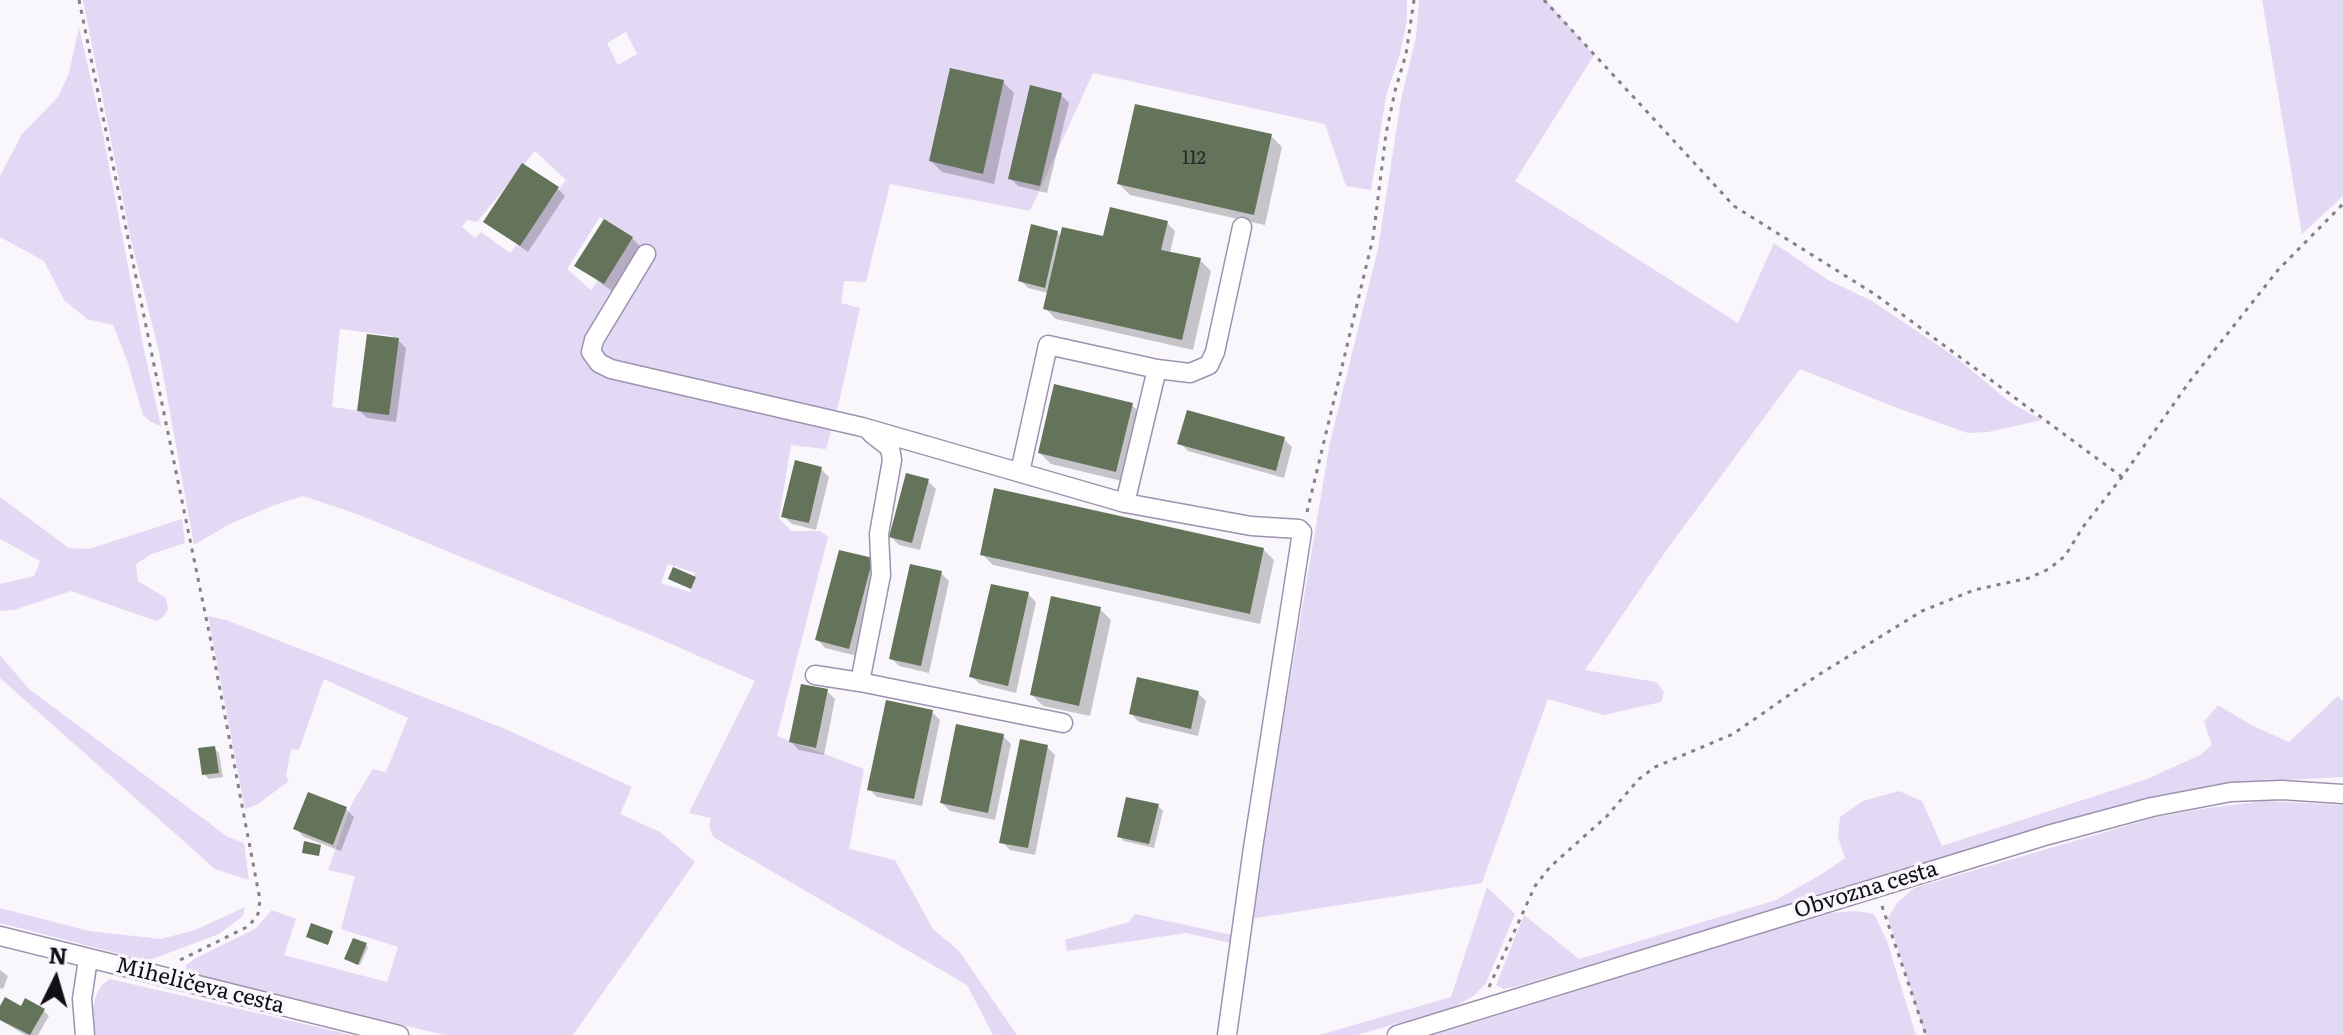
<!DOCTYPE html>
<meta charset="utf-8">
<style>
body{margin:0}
#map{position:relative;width:2343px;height:1035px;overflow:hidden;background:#f9f6fc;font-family:Literata,serif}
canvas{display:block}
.north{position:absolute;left:16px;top:939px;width:80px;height:80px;-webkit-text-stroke:6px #f9f6fc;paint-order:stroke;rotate:5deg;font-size:22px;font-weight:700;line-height:32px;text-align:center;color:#130f19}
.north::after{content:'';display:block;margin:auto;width:28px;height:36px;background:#130f19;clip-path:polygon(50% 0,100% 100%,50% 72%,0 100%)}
</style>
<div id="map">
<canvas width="2343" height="1035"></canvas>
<div class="north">N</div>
</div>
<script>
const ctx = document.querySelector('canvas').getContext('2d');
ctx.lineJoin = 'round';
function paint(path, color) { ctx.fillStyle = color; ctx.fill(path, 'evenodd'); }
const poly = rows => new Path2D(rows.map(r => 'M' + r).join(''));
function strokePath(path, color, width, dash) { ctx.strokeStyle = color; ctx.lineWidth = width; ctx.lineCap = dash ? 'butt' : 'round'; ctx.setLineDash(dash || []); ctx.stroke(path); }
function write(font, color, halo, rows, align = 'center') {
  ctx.font = font + ' Literata,serif'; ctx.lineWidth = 7; ctx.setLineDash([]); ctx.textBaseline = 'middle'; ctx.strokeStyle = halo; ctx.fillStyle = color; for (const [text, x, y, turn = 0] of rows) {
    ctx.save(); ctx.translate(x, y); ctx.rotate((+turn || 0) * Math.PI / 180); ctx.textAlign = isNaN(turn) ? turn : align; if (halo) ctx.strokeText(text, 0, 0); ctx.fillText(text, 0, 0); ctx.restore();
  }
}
paint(poly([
 [83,0,1407,0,1407,20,1400,54,1386,96,1371,190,1346,186,1325,124,1093,73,1030,211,890,184,866,282,844,281,841,303,860,308,839,402,826,449,791,445,779,518,791,531,820,531,828,537,777,736,864,769,849,849,895,860,933,929,959,951,1017,1035,993,1035,967,985,713,837,709,827,711,818,689,813,755,681,653,636,357,514,303,496,272,506,228,525,194,545,159,352,130,236],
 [626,32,637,54,618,65,607,43],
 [535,151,566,180,510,253,481,232,475,238,462,227,467,220,477,222],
 [600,217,628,240,591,290,567,269],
 [340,329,393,336,382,414,332,407],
 [668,564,695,573,690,592,661,583],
 [1419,0,1546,0,1594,55,1515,181,1738,323,1774,243,1828,280,1872,301,1954,356,2011,403,2042,420,1988,432,1968,433,1897,408,1800,369,1668,548,1585,670,1656,682,1664,692,1661,702,1604,715,1548,699,1482,883,1250,919,1330,442,1378,249,1401,100,1416,37],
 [2262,0,2343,0,2343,196,2302,234],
 [79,27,101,124,144,350,161,426,151,422,143,415,127,360,113,325,87,319,64,300,44,261,0,237,0,176,22,134,58,97,69,73],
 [0,497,69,548,89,549,182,519,185,543,152,554,136,564,138,581,166,598,168,610,163,617,156,621,71,591,14,610,0,611,0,584,34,576,40,561,0,539],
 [208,616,226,620,503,728,632,787,620,814,660,832,695,862,573,1035,444,1035,186,972,186,965,196,958,255,929,272,910,296,919,284,955,387,982,398,947,341,929,355,876,328,870,352,803,373,769,386,772,408,718,324,679,299,750,291,749,286,776,289,781,258,804,245,809],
 [0,655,29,689,228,837,244,843,249,880,215,869,0,678],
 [2338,696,2343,701,2343,777,2229,783,2130,803,1515,987,1504,989,1496,985,1524,915,1579,959,1776,900,1822,874,1845,858,1838,837,1840,817,1863,801,1899,791,1922,801,1942,846,2147,779,2200,755,2212,745,2204,722,2218,705,2253,726,2289,742],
 [2265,801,2343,805,2343,1035,1925,1035,1888,918,1898,902,1914,888,2153,818,2201,809],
 [1487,887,1515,914,1486,983,1475,995,1454,1007,1357,1035,1319,1035,1451,997],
 [245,907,243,916,219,934,147,961,0,923,0,908,89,931,161,939,195,930],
 [1856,911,1874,914,1887,941,1916,1035,1434,1035,1829,913],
 [1135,914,1232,935,1230,943,1186,933,1067,951,1065,940,1129,922],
 [110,979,352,1035,93,1035,91,1020,95,998,101,986]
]), '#e4d9f4');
paint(poly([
 [1003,82,1014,93,994,184,942,172,931,161],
 [1061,95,1069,103,1047,193,1018,186,1010,178],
 [1271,136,1282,147,1265,225,1130,195,1119,184],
 [557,188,565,196,528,252,486,221],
 [1167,223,1175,231,1170,253,1200,260,1211,271,1193,350,1056,319,1045,308,1048,293,1028,288,1020,280,1057,232,1061,237,1110,240],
 [632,238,640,246,612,291,577,266],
 [398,340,406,348,396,422,367,418,359,410],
 [1132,405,1143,416,1126,482,1051,464,1040,453],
 [1284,439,1292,447,1284,478,1188,451,1180,443],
 [821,469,829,477,816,530,792,524,783,516],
 [928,481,936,489,920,550,899,545,891,537],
 [1263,549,1274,560,1260,624,993,565,982,554],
 [872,560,880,568,857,656,825,648,817,639],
 [941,573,949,581,929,673,899,666,891,658],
 [1028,594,1036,602,1016,693,980,684,971,676],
 [1100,609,1111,620,1090,716,1043,706,1032,695],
 [827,691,835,699,824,755,799,750,791,742],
 [1198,693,1206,701,1198,736,1139,722,1131,714],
 [932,712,940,720,922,806,877,797,869,789],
 [1003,736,1011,744,995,820,950,811,942,803],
 [1047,747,1055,755,1035,855,1010,850,1002,842],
 [214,748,219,753,223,777,209,779,204,774],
 [1158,806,1163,811,1154,848,1124,841,1119,836],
 [346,809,354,817,341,851,304,837,296,829],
 [366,945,368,947,360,965,348,960],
 [0,970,8,976,3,989,0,988],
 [21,1008,44,1011,49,1016,38,1035,25,1035,0,1020,0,1010]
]), '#0003');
paint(poly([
 [950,68,1004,80,983,174,929,161],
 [1030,85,1062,93,1040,186,1008,179],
 [1135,104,1272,134,1254,215,1117,184],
 [522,163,559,187,520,246,483,222],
 [1110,207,1168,221,1161,250,1201,258,1182,340,1043,309,1062,227,1103,236],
 [604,219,633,237,604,284,574,266],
 [1031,224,1058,231,1045,288,1018,281],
 [367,334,399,338,389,415,357,411],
 [1054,384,1133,403,1116,472,1038,453],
 [1187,410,1285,437,1276,471,1177,444],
 [795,460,822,467,809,523,781,517],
 [906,473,929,479,912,543,889,537],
 [994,488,1264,548,1250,614,980,555],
 [839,550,873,558,849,649,815,640],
 [910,564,942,571,921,666,889,659],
 [673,567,696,577,691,589,668,579],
 [991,584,1029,592,1008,686,969,677],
 [1051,596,1101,607,1079,706,1030,695],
 [1137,677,1199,691,1191,729,1129,714],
 [801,684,828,689,816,748,789,742],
 [886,700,933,710,914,799,867,790],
 [956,724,1004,734,988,813,940,803],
 [1020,739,1048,745,1028,848,999,843],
 [215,746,219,773,202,775,198,748],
 [308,792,347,807,333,845,293,829],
 [1126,797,1159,804,1149,844,1117,837],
 [304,841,321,845,319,856,302,853],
 [311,923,333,931,328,945,306,937],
 [353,938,367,943,358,965,344,959],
 [5,997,21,1006,25,998,45,1009,30,1035,0,1020,0,1006]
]), '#64745a');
const minor = poly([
 [646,254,594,340,591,352,599,363,611,369,862,427,1125,503,1251,526,1299,529,1302,532,1253,848,1227,1035],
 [1020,472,1048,345,1157,369],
 [1125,503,1157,369,1190,373,1209,365,1215,352,1242,227],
 [815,675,860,682,881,575,879,534,892,460,890,448,871,433],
 [860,682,1063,723],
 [0,936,399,1035],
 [85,1035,82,999,88,959],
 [1397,1035,2048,835,2152,807,2231,792,2282,790,2343,794]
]);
strokePath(minor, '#9d92af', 21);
strokePath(poly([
 [79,0,210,637,260,900,258,914,249,926,176,962],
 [1544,0,1734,206,1876,295,2122,477],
 [1307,512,1373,238,1386,134,1395,91,1406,54,1414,0],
 [1882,906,1926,1035],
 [1489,987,1535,886,1550,867,1607,816,1639,779,1655,767,1733,734,1815,677,1922,611,1974,590,2029,578,2049,569,2065,556,2083,527,2122,477,2190,381,2278,270,2343,204]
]), '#838088', 3, [4, 6]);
strokePath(minor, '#fff', 18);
write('18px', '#272829', null, [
 ["112",1194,159]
]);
write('22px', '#130f19', '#f9f6fc', [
 ["Obvozna cesta",1866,890,-17],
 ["Miheličeva cesta",200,986,14]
]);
</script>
